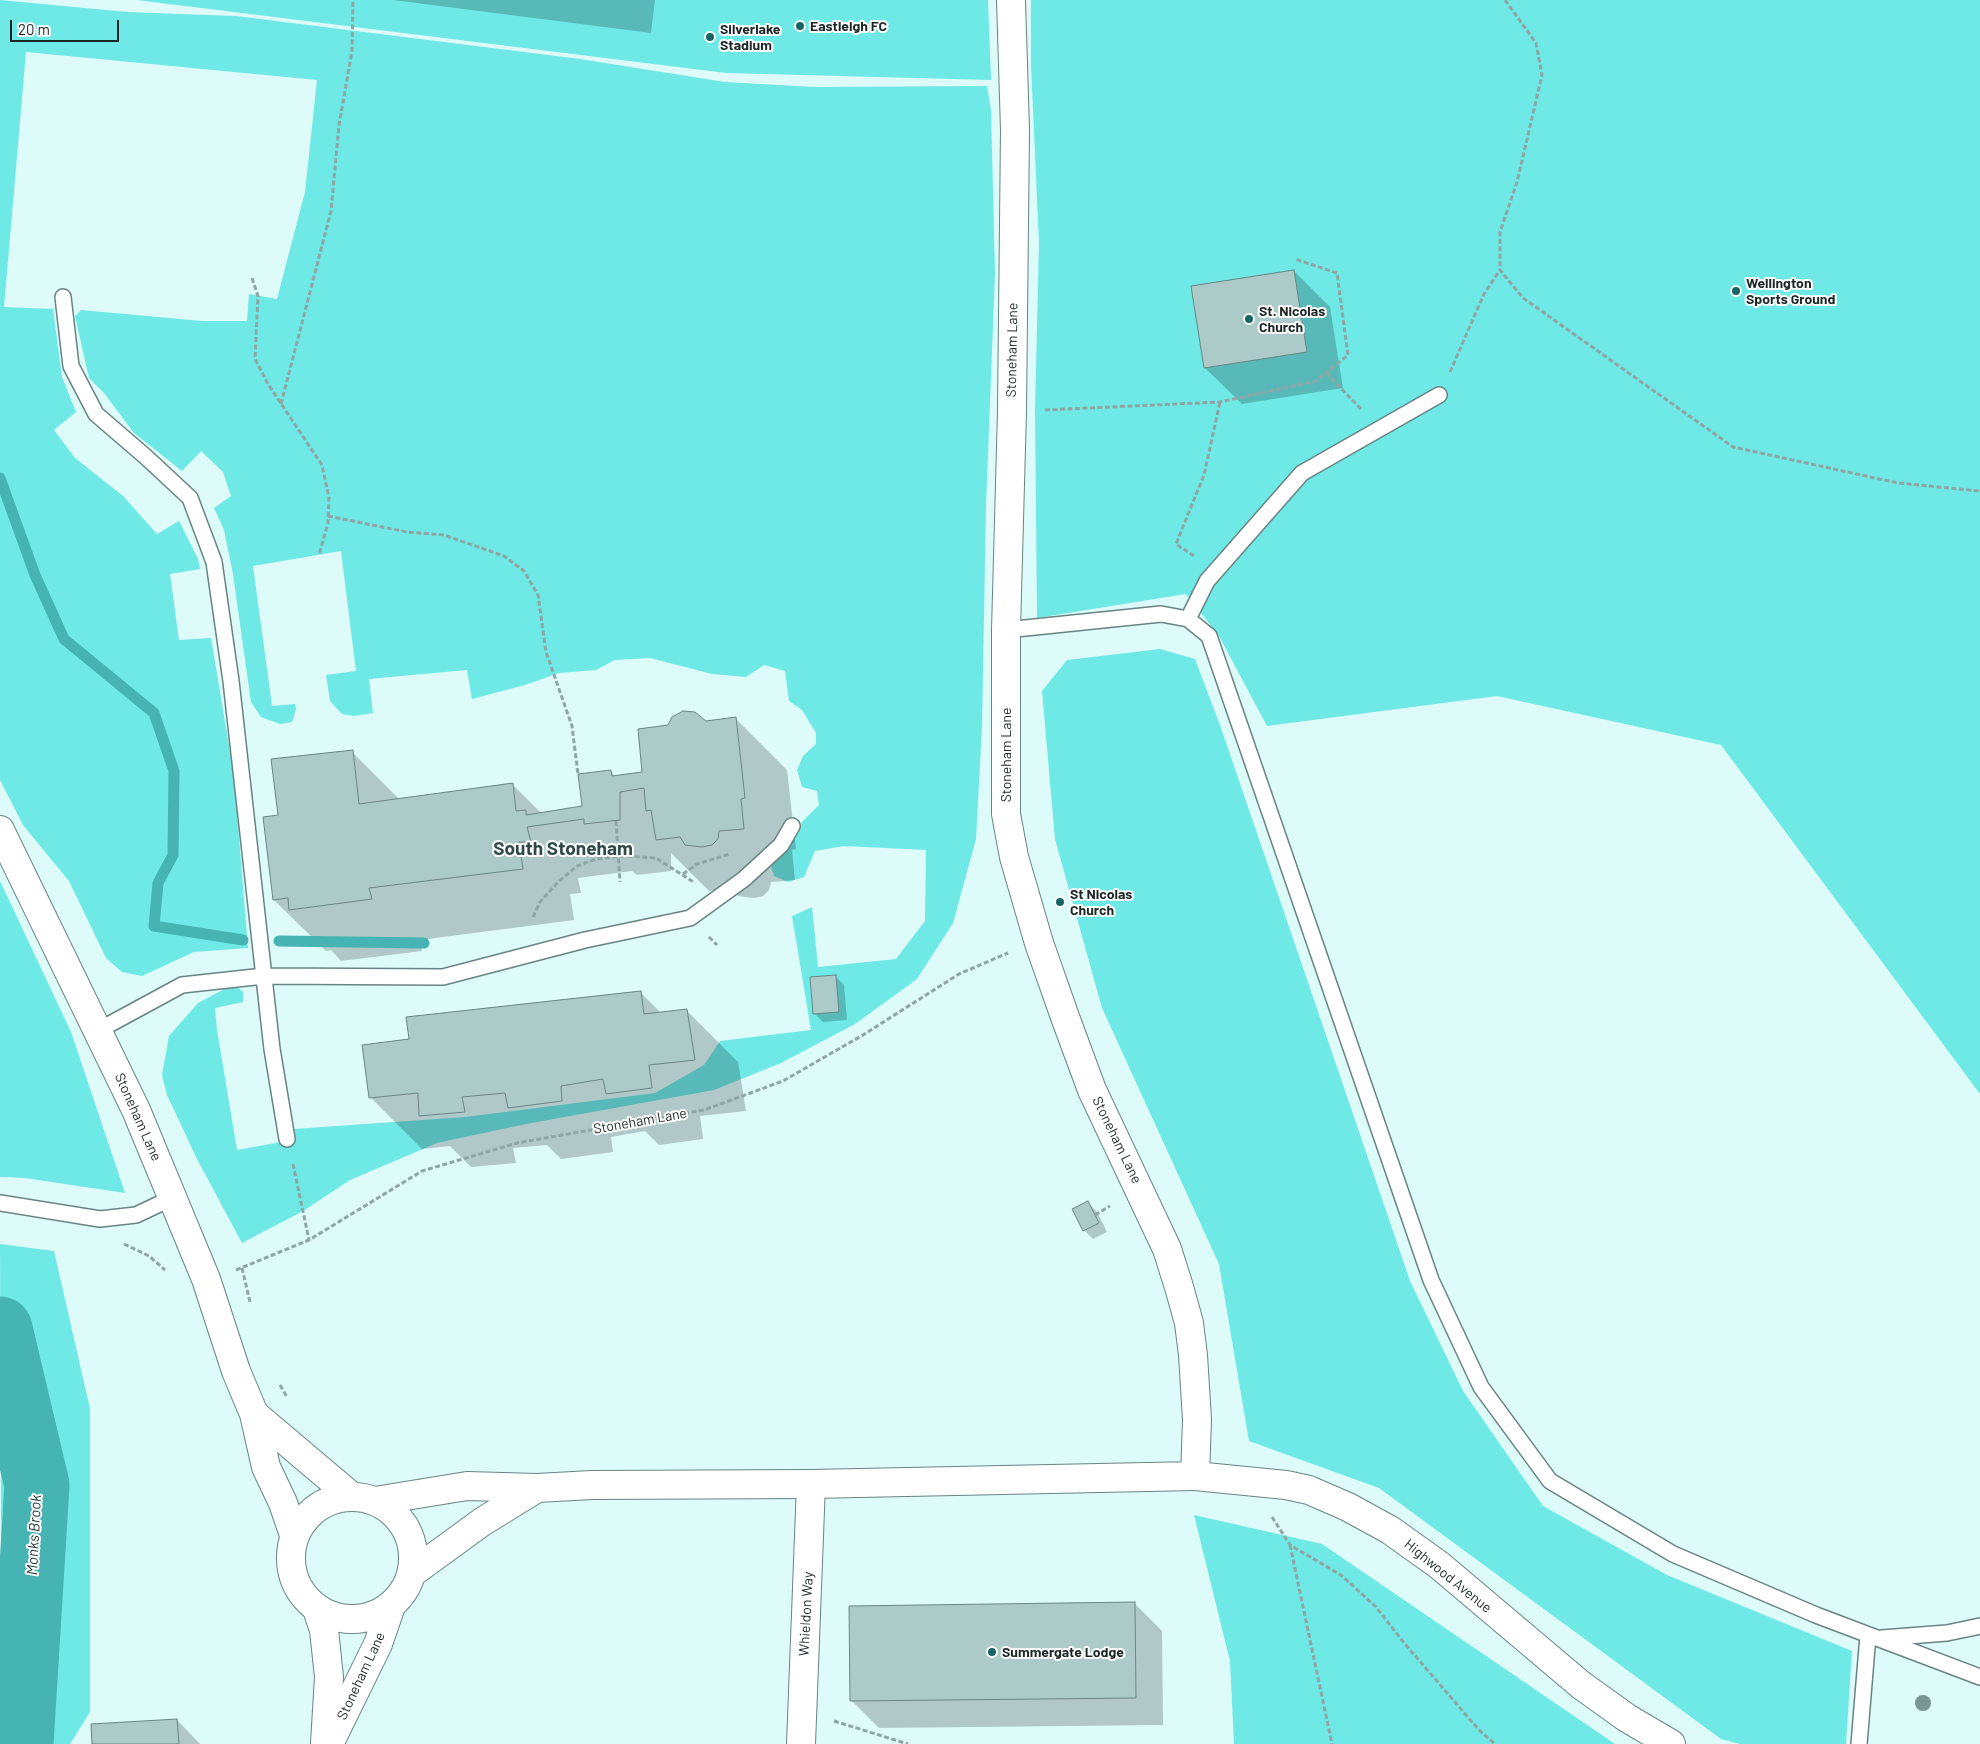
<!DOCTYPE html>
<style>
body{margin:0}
#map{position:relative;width:1980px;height:1744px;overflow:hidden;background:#dcfbf9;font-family:Barlow,sans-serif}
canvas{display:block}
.scale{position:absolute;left:10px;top:20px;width:109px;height:22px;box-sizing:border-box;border:2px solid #1c2727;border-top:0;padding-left:6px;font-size:15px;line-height:18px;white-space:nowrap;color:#1c2727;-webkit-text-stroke:4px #fff;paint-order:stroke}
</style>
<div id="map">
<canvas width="1980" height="1744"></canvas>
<div class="scale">20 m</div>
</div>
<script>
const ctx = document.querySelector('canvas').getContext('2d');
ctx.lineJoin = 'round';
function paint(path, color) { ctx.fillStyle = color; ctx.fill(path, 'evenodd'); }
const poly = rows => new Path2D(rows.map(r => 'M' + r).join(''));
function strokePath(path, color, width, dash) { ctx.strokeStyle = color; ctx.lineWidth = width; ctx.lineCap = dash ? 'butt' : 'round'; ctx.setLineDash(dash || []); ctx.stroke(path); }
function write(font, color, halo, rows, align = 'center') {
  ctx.font = font + ' Barlow,sans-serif'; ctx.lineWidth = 4; ctx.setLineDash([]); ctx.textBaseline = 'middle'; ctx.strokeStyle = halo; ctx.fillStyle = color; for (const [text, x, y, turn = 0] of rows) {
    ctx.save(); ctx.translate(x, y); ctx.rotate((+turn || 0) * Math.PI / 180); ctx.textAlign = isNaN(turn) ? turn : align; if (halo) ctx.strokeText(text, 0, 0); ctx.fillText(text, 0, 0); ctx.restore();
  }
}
paint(poly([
 [0,0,127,12,236,16,580,59,725,82,814,87,987,86,991,110,995,273,986,506,982,727,976,839,953,923,917,979,855,1024,781,1063,714,1090,526,1124,437,1143,350,1180,303,1211,242,1243,197,1159,167,1095,162,1075,169,1036,198,1003,234,984,243,992,243,1002,215,1008,217,1030,237,1150,292,1140,294,1129,465,1117,655,1093,704,1065,720,1041,811,1030,792,916,812,907,818,967,896,959,925,921,926,850,844,846,815,851,804,877,788,882,774,876,770,863,788,846,802,822,819,805,817,791,802,787,797,770,803,756,816,744,816,733,802,710,789,701,785,671,764,665,746,677,712,674,650,658,615,660,596,670,559,673,525,685,472,699,467,670,369,679,373,713,354,716,342,714,330,701,326,675,356,671,341,551,253,566,272,706,295,704,296,709,292,722,280,724,261,717,251,702,233,574,224,530,214,508,231,496,223,472,201,451,182,471,134,433,104,393,89,378,75,316,81,310,202,321,247,321,249,294,277,299,305,192,317,80,26,52,4,307,53,309,62,377,76,412,54,430,75,458,123,496,157,534,179,521,198,559,200,569,170,574,179,640,211,638,234,776,248,948,194,952,142,976,122,972,106,958,69,881,23,825,0,780],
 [137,0,988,0,991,80,726,73],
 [1031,0,1980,0,1980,1094,1721,745,1497,696,1267,726,1219,636,1186,594,1037,618,1035,411,1039,242,1031,65],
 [1160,649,1195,659,1221,728,1410,1281,1463,1391,1543,1506,1667,1575,1852,1651,1846,1744,1740,1744,1721,1739,1379,1488,1249,1441,1219,1264,1102,1008,1055,839,1042,691,1067,660],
 [0,881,71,1032,125,1193,25,1178,0,1177],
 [0,1244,54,1251,90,1409,90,1712,70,1744,2,1744],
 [1194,1515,1322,1544,1615,1744,1234,1744,1230,1661]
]), '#6fe9e6');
paint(poly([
 [393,0,655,0,651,33],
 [1294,271,1330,307,1343,388,1242,404,1205,368,1193,287],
 [736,719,787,770,796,849,792,850,795,880,771,882,769,890,763,896,754,898,738,896,731,888,709,891,671,853,671,871,637,875,632,871,578,878,581,893,570,894,574,920,420,940,422,951,341,961,331,950,326,951,274,900,279,816,352,752,400,800,513,785,542,814,583,807,611,772,616,777,643,773,705,722],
 [835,976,844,985,847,1020,823,1022,814,1013],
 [640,992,662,1014,687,1011,738,1062,746,1111,700,1116,703,1139,659,1145,645,1131,611,1137,613,1152,561,1159,547,1145,513,1148,516,1163,471,1167,450,1146,422,1149,371,1098,411,1040],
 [1088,1203,1097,1212,1107,1232,1093,1239,1084,1230],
 [1134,1603,1162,1631,1163,1725,879,1728,851,1700],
 [177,1720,200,1744,93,1744],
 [0,1721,23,1744,0,1744]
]), '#0003');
strokePath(poly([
 [0,478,35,575,64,639,154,713,174,771,173,855,158,883,154,926,243,940],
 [279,941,424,943]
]), '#45b4b2', 11);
strokePath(poly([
 [0,1329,37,1485,21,1744]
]), '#45b4b2', 65);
const building = poly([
 [1294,270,1307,352,1204,368,1191,286,1294,270],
 [683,711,695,712,706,721,736,717,745,798,741,799,744,829,719,831,718,839,712,845,702,847,685,845,680,837,656,840,651,810,646,811,644,788,620,792,620,820,584,824,584,819,527,827,531,842,519,842,523,869,369,888,372,899,289,910,288,898,273,900,263,817,278,815,271,759,353,750,359,804,513,783,516,811,526,810,526,815,582,806,578,774,611,770,612,776,642,772,638,729,668,725,672,717,683,711],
 [836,975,839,1012,813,1014,810,977,836,975],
 [641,991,644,1014,687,1009,695,1060,649,1065,652,1088,606,1094,603,1079,561,1086,562,1101,508,1108,505,1093,462,1097,465,1112,419,1116,418,1093,369,1098,362,1045,409,1039,406,1017,641,991],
 [1088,1201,1099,1223,1083,1231,1072,1209,1088,1201],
 [1135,1602,1136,1698,850,1701,849,1606,1135,1602],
 [177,1719,179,1744,92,1744,91,1724,177,1719]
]);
paint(building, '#accac8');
strokePath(building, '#6a8684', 1);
const service = poly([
 [63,297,71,366,96,414,146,457,190,498,214,562,231,681,272,1049,287,1139],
 [1188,619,1207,581,1302,473,1439,395],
 [1006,630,1161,614,1188,619,1209,636,1431,1280,1481,1387,1550,1481,1673,1554,1816,1615,1980,1677],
 [99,1030,182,985,264,976,443,977,585,940,690,918,744,879,781,845,792,826],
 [0,1203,100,1219,136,1215,172,1198],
 [1882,1638,1947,1633,1980,1626],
 [1859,1744,1868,1635]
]);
const minor = poly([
 [1195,1476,1286,1485,1309,1490,1348,1507,1390,1530,1439,1565,1581,1685,1627,1718,1671,1744],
 [801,1744,811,1484]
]);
const tertiary = poly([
 [0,830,136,1110,206,1279,236,1371,254,1414,266,1467,283,1503,294,1535],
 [254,1414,351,1496],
 '291 1558a61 61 0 1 1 122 0a61 61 0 1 1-122 0Z',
 [375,1501,467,1486,537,1488,592,1485,811,1484,1195,1476,1197,1420,1193,1355,1189,1323,1179,1287,1167,1249,1092,1090,1065,1017,1039,943,1014,857,1006,814,1006,630,1012,411,1015,130,1011,0],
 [412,1573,482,1522,537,1488],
 [317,1609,324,1630,329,1677,325,1743],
 [329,1744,378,1644,391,1606]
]);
strokePath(service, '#688483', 18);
strokePath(minor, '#688483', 30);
strokePath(tertiary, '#688483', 30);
strokePath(poly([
 [1505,0,1536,43,1542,75,1517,182,1500,232,1500,270,1523,298,1733,447,1898,483,1980,491],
 [252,278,258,296,255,359,268,384,322,465,329,498,328,523,319,555],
 [1450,372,1484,294,1500,270],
 [1326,373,1361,409],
 [281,404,331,211,339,125,352,51,353,0],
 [1045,410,1220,402,1316,381,1348,355,1337,273,1295,259],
 [328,516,407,532,444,535,504,556,524,571,538,595,546,652,572,726,578,774],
 [1194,556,1176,544,1204,475,1220,402],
 [616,821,620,882],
 [683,874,697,864,730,854],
 [533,917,540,902,557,883,577,866,596,859,626,856,656,858,695,883],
 [709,937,717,945],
 [293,1164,309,1240],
 [1095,1215,1110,1206],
 [124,1244,149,1256,165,1270],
 [242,1268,250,1302],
 [236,1270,309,1240,422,1171,517,1143,704,1110,783,1081,863,1035,959,974,1008,953],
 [280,1385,287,1397],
 [1272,1517,1290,1545,1341,1575,1376,1607,1405,1644,1479,1730,1495,1744],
 [1290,1545,1332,1744],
 [834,1721,908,1744]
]), '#8fa6a4', 3, [5, 2.5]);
strokePath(service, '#fff', 15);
strokePath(minor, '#fff', 28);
strokePath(tertiary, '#fff', 28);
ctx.fillStyle = '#789493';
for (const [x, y] of [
 [1923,1703]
]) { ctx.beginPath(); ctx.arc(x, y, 8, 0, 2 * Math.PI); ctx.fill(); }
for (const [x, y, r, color] of [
 [800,26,5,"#166463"],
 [710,37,5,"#166463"],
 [1736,291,5,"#166463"],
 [1249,319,5,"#166463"],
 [1060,902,5,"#166463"],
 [992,1652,5,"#166463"]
]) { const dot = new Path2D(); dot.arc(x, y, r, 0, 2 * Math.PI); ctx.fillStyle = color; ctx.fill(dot); strokePath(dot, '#fff', 2); }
write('bold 14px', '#1c2727', '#fff', [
 ["Eastleigh FC",810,26],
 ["Silverlake",720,29],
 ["Stadium",720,45],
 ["Wellington",1746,283],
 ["Sports Ground",1746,299],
 ["St. Nicolas",1259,311],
 ["Church",1259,327],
 ["St Nicolas",1070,894],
 ["Church",1070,910],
 ["Summergate Lodge",1002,1652]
], 'left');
write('14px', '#1c2727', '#fff', [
 ["Stoneham Lane",1012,350,-89],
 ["Stoneham Lane",1006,755,-90],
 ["Stoneham Lane",138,1117,66],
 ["Stoneham Lane",640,1121,-10],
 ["Stoneham Lane",1117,1140,64],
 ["Highwood Avenue",1448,1576,39],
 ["Whieldon Way",806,1614,-87],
 ["Stoneham Lane",361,1676,-65]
]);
write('italic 15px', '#193231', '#fff', [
 ["Monks Brook",34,1535,-87]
]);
write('bold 19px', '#304a49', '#fff', [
 ["South Stoneham",563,849]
]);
</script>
